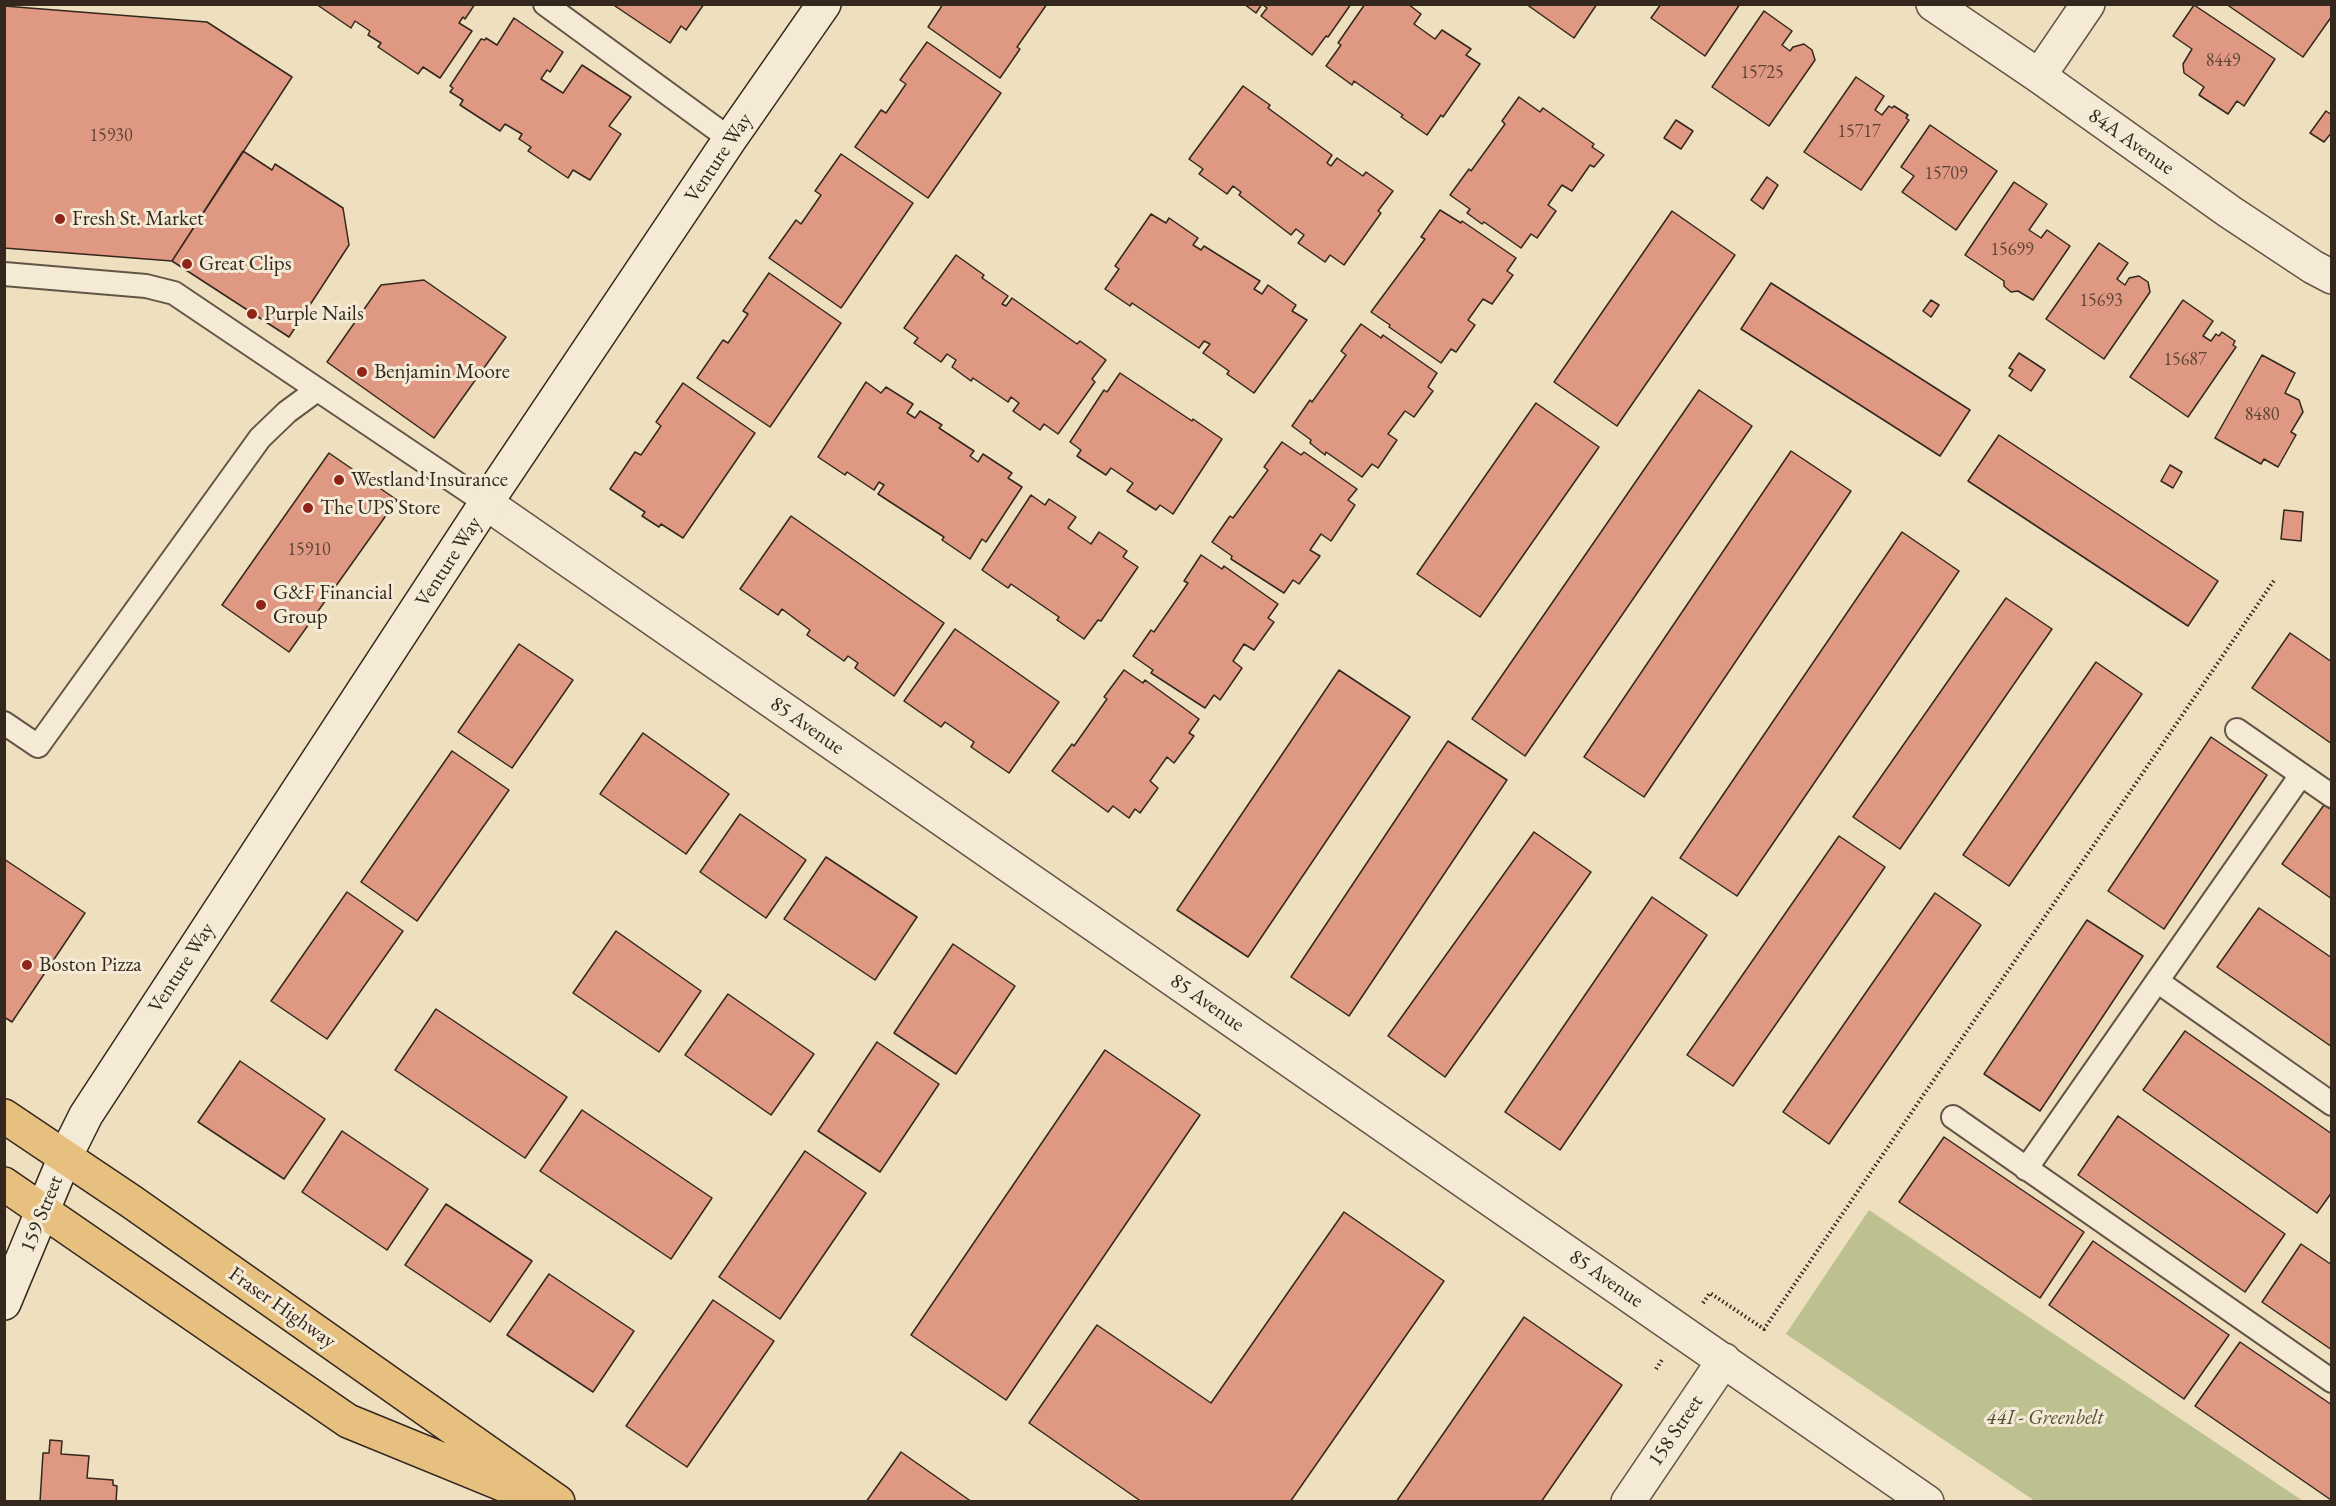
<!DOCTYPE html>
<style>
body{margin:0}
#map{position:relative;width:2336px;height:1506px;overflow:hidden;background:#eedfbf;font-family:"EB Garamond",serif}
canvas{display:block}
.frame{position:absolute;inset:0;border:6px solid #34271d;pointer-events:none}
</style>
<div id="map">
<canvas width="2336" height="1506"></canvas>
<div class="frame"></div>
</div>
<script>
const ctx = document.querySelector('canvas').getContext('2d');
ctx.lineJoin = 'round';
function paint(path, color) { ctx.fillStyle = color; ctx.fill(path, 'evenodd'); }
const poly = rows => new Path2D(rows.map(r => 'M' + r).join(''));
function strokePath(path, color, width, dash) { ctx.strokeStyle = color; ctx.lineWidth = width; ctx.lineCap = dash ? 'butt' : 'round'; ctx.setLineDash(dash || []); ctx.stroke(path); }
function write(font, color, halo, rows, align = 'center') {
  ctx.font = font + ' "EB Garamond",serif'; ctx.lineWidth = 6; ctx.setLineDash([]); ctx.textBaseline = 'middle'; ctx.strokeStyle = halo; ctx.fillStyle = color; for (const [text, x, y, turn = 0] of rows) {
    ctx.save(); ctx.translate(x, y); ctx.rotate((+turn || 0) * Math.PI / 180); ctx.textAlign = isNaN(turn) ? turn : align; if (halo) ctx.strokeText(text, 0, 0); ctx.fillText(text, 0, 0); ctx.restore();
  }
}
paint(poly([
 [1869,1210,2303,1501,2035,1501,1786,1334]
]), '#bcc18f');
const building = poly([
 [316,4,475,4,465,19,463,17,459,23,472,31,440,78,423,67,418,74,378,47,381,43,368,35,370,31,355,21,351,28,316,4],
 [616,4,704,4,686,30,681,26,670,43,615,6,616,4],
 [943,4,1047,4,1017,47,1020,49,1000,78,928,27,943,4],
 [1244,4,1262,4,1256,13,1244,4],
 [1262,4,1351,4,1328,37,1326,36,1312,55,1261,16,1267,8,1262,4],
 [1365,4,1408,4,1421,14,1414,24,1435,39,1442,30,1471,49,1466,55,1480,64,1443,117,1441,115,1427,135,1401,117,1403,115,1354,81,1352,85,1326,66,1341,45,1338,43,1365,4],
 [1526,4,1597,4,1574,38,1526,4],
 [1661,4,1740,4,1705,56,1651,18,1661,4],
 [2226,4,2332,4,2332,16,2303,57,2226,4],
 [2194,5,2275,59,2244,106,2237,101,2228,114,2199,95,2204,87,2184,73,2183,64,2192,49,2173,36,2194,5],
 [4,6,207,22,292,77,172,261,4,248,4,6],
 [1764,11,1792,31,1782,45,1790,51,1793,47,1804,44,1812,50,1815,60,1769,126,1712,87,1764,11],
 [514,18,563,52,550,72,547,70,541,79,563,93,582,65,631,97,609,126,621,134,590,180,573,170,568,178,528,151,531,147,519,139,522,134,505,124,500,131,460,105,463,100,450,92,453,88,450,86,481,39,485,40,486,38,497,45,514,18],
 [927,42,1001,93,928,198,855,147,881,110,886,113,906,84,900,80,927,42],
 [1856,77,1884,96,1875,110,1882,115,1889,106,1892,108,1894,106,1908,115,1906,118,1909,120,1861,190,1804,152,1856,77],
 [1243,86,1270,105,1268,108,1332,155,1327,163,1331,166,1337,158,1363,176,1366,172,1393,191,1378,211,1381,213,1344,265,1330,255,1325,262,1298,243,1304,235,1296,229,1291,235,1239,195,1241,192,1233,186,1227,194,1199,174,1203,169,1189,159,1243,86],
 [1519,97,1540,112,1543,108,1594,144,1592,147,1604,155,1594,167,1590,165,1572,191,1562,185,1548,205,1556,211,1537,238,1531,234,1521,248,1484,222,1482,224,1467,213,1470,209,1450,195,1469,169,1471,171,1505,124,1502,121,1519,97],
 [2326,111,2332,115,2332,132,2324,142,2310,133,2326,111],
 [1676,120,1693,131,1681,149,1664,138,1676,120],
 [1930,125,1997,171,1956,230,1902,192,1914,176,1901,167,1930,125],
 [243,151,272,170,275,164,343,208,349,245,289,337,172,261,243,151],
 [841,154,913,203,841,308,769,258,796,220,801,224,821,195,815,191,841,154],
 [1767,177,1778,185,1763,209,1751,200,1767,177],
 [2014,182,2047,204,2029,230,2041,238,2047,230,2070,246,2033,300,2018,291,2011,292,2004,286,2004,281,1965,255,2014,182],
 [1440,210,1461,223,1462,221,1516,258,1507,271,1513,275,1492,304,1483,299,1468,320,1475,325,1456,352,1451,349,1441,363,1389,327,1390,325,1371,312,1425,239,1421,237,1440,210],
 [1672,211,1735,255,1617,426,1554,382,1672,211],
 [1151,214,1166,223,1169,218,1198,238,1193,245,1201,250,1204,246,1260,281,1254,289,1262,294,1268,285,1296,305,1292,311,1307,320,1254,393,1227,374,1229,371,1203,353,1210,344,1204,341,1199,348,1132,303,1130,306,1105,289,1119,269,1115,266,1151,214],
 [2099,243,2128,263,2117,279,2125,285,2129,278,2139,276,2148,282,2150,292,2104,359,2046,319,2099,243],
 [956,255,984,275,982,278,1008,296,1002,304,1006,306,1012,298,1077,344,1080,341,1106,360,1092,379,1095,382,1058,434,1044,424,1040,430,1013,411,1019,403,1011,397,1008,402,973,378,971,381,952,367,956,360,947,354,941,362,914,343,918,338,904,328,956,255],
 [769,273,841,323,770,427,697,378,723,340,728,343,748,314,743,311,769,273],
 [424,280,506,337,434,438,327,362,381,285,424,280],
 [1771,283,1970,410,1940,456,1741,329,1771,283],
 [1931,300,1939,305,1931,317,1923,311,1931,300],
 [2183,300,2213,321,2203,336,2211,341,2216,334,2219,336,2222,332,2235,341,2233,345,2236,347,2188,417,2130,377,2183,300],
 [1361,324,1381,338,1383,335,1437,373,1428,387,1433,391,1414,417,1405,411,1388,434,1397,440,1378,468,1372,464,1362,477,1326,452,1325,455,1310,443,1311,440,1292,426,1310,400,1312,402,1346,355,1341,351,1361,324],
 [2019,353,2045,370,2031,391,2009,376,2013,370,2009,368,2019,353],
 [2262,355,2295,373,2285,393,2299,400,2303,412,2291,432,2296,435,2278,467,2264,459,2261,464,2215,438,2262,355],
 [1120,373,1192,421,1193,419,1222,439,1173,514,1160,505,1156,510,1127,491,1133,483,1111,468,1106,475,1077,456,1081,450,1070,442,1104,390,1107,392,1120,373],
 [866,382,881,393,886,387,913,404,907,413,915,418,920,411,942,425,939,428,974,451,970,456,978,462,983,454,1012,473,1008,478,1022,487,986,542,982,539,970,559,942,540,944,537,878,494,884,485,879,482,874,490,847,472,845,475,818,457,866,382],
 [683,383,755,433,683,538,661,524,659,527,642,516,645,512,610,489,635,452,641,455,661,426,656,422,683,383],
 [1699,390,1752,426,1525,756,1472,719,1699,390],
 [1536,403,1599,447,1480,617,1417,574,1536,403],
 [1999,435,2218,581,2188,626,1968,481,1999,435],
 [1282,442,1301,455,1304,452,1357,489,1348,500,1355,505,1331,541,1321,534,1310,550,1320,556,1299,584,1293,580,1284,593,1231,559,1232,556,1212,542,1230,516,1233,518,1268,470,1264,467,1282,442],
 [1791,451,1851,491,1644,797,1584,757,1791,451],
 [329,453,397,500,289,652,222,605,329,453],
 [2170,465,2182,472,2173,488,2161,481,2170,465],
 [1031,495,1045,505,1049,499,1076,517,1068,528,1091,544,1099,532,1127,551,1123,557,1138,567,1101,621,1098,620,1084,639,1057,620,1059,617,1011,584,1008,588,982,570,1031,495],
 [2284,510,2303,512,2301,541,2281,539,2284,510],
 [791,516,944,623,894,696,855,668,858,663,848,656,844,661,807,635,810,630,782,609,778,615,740,589,791,516],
 [1902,532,1959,571,1737,896,1680,858,1902,532],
 [1201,555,1222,569,1224,566,1278,604,1268,618,1274,622,1254,650,1244,644,1233,661,1242,668,1220,700,1214,695,1205,708,1151,673,1153,670,1133,656,1151,630,1154,632,1188,583,1184,581,1201,555],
 [2006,598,2052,629,1900,849,1853,817,2006,598],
 [955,629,1059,702,1009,773,971,747,974,742,945,722,941,727,904,701,955,629],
 [2290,633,2332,662,2332,744,2252,688,2290,633],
 [519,644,573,680,512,768,458,732,519,644],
 [2096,662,2142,694,2009,886,1963,855,2096,662],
 [1124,670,1143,683,1145,680,1199,719,1189,733,1194,736,1174,763,1167,757,1150,781,1158,788,1140,813,1135,809,1129,818,1113,806,1108,812,1052,771,1072,744,1074,746,1107,699,1104,697,1124,670],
 [1339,670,1410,717,1248,957,1177,910,1339,670],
 [643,733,729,794,686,854,600,794,643,733],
 [2211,737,2267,775,2164,929,2108,891,2211,737],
 [1448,741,1507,780,1349,1016,1291,977,1448,741],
 [452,751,509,790,417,921,361,882,452,751],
 [2324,805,2332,810,2332,899,2282,864,2324,805],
 [740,814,806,860,766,918,700,872,740,814],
 [1534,832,1591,872,1445,1077,1388,1036,1534,832],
 [1839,836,1885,867,1733,1086,1687,1055,1839,836],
 [826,857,917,917,875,980,784,919,826,857],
 [4,859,85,913,12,1022,4,1017,4,859],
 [347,892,403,931,327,1039,271,1001,347,892],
 [1935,893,1981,925,1829,1144,1783,1112,1935,893],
 [1652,897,1707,935,1560,1150,1505,1112,1652,897],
 [2259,908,2332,958,2332,1047,2217,967,2259,908],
 [2087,920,2143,956,2040,1111,1984,1074,2087,920],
 [616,931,701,991,659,1052,573,993,616,931],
 [953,944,1015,986,956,1074,894,1033,953,944],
 [728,994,814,1054,771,1115,685,1055,728,994],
 [436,1009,567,1097,525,1158,395,1070,436,1009],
 [2185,1031,2332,1134,2332,1192,2317,1213,2143,1090,2185,1031],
 [877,1042,939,1084,880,1172,818,1131,877,1042],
 [1105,1050,1200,1115,1006,1400,911,1335,1105,1050],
 [240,1061,325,1119,284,1179,198,1122,240,1061],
 [582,1110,712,1198,671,1259,540,1171,582,1110],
 [2118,1116,2285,1234,2245,1292,2078,1175,2118,1116],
 [342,1131,428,1189,387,1250,302,1192,342,1131],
 [1944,1137,2084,1232,2040,1298,1899,1202,1944,1137],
 [805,1151,866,1193,780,1319,719,1277,805,1151],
 [446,1204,532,1261,490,1322,405,1265,446,1204],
 [1344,1212,1444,1281,1290,1502,1142,1502,1029,1423,1097,1325,1211,1403,1344,1212],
 [2093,1241,2229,1335,2184,1399,2049,1305,2093,1241],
 [2301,1244,2332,1265,2332,1350,2262,1302,2301,1244],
 [549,1274,634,1331,593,1392,507,1335,549,1274],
 [713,1300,774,1341,687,1467,626,1426,713,1300],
 [1524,1317,1622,1385,1541,1502,1396,1502,1524,1317],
 [2240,1342,2332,1405,2331,1500,2195,1406,2240,1342],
 [50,1440,62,1441,61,1454,89,1456,87,1478,113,1480,113,1485,117,1486,116,1502,40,1502,43,1453,49,1453,50,1440],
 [901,1452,972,1502,866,1502,901,1452]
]);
paint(building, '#df9983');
strokePath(building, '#34271d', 1.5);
const lane = poly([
 [545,4,730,139],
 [4,274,146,286,174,293,486,503],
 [4,723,38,746,260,438,287,412,317,390],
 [2237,730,2332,796],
 [2157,981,2332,1104],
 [1953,1117,2332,1381],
 [2026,1169,2301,775]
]);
const street = poly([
 [1933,4,2039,76,2230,212,2313,267,2332,277],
 [2039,76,2088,4],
 [486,503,1927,1502],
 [1628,1502,1724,1360]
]);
const secondary = poly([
 [4,1303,65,1157,86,1115,486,503,730,139,824,4]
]);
const primary = poly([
 [4,1116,132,1202,558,1502],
 [4,1184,348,1421,524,1493]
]);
strokePath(lane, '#625546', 26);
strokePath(street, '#625546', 36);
strokePath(secondary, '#34271d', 36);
strokePath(primary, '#34271d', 36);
strokePath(poly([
 [1703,1303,1710,1293,1764,1329,2275,579],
 [1656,1369,1662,1360]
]), '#34271d', 4, [1.5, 3]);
strokePath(lane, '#f4ead5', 22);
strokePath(street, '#f4ead5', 33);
strokePath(secondary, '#f4ead5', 33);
strokePath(primary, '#e7c080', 33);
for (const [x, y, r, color] of [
 [60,219,6,"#8f2418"],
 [187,264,6,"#8f2418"],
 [252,314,6,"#8f2418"],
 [362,372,6,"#8f2418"],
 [339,480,6,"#8f2418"],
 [308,508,6,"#8f2418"],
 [261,605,6,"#8f2418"],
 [27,965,6,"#8f2418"]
]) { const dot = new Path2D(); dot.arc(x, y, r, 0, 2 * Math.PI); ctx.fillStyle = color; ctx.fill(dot); strokePath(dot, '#f4ead5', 2); }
write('18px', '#5f4436', null, [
 ["8449",2223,61],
 ["15725",1762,73],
 ["15717",1859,132],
 ["15930",111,136],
 ["15709",1946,174],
 ["15699",2012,250],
 ["15693",2101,301],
 ["15687",2185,360],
 ["8480",2262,415],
 ["15910",309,550]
]);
write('21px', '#34271d', '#f4ead5', [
 ["84A Avenue",2131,142,35],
 ["Venture Way",719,158,-56],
 ["Venture Way",449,562,-57],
 ["85 Avenue",807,726,35],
 ["Venture Way",182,968,-57],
 ["85 Avenue",1207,1003,35],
 ["159 Street",42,1214,-68],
 ["85 Avenue",1606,1279,35],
 ["Fraser Highway",282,1308,35],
 ["158 Street",1676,1431,-56]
]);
write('21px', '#34271d', '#f4ead5', [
 ["Fresh St. Market",72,219],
 ["Great Clips",199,264],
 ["Purple Nails",264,314],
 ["Benjamin Moore",374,372],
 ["Westland Insurance",351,480],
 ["The UPS Store",320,508],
 ["G&F Financial",273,593],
 ["Group",273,617],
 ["Boston Pizza",39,965]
], 'left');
write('italic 21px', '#564e3a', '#f4ead5', [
 ["44I - Greenbelt",2045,1418]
]);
</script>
